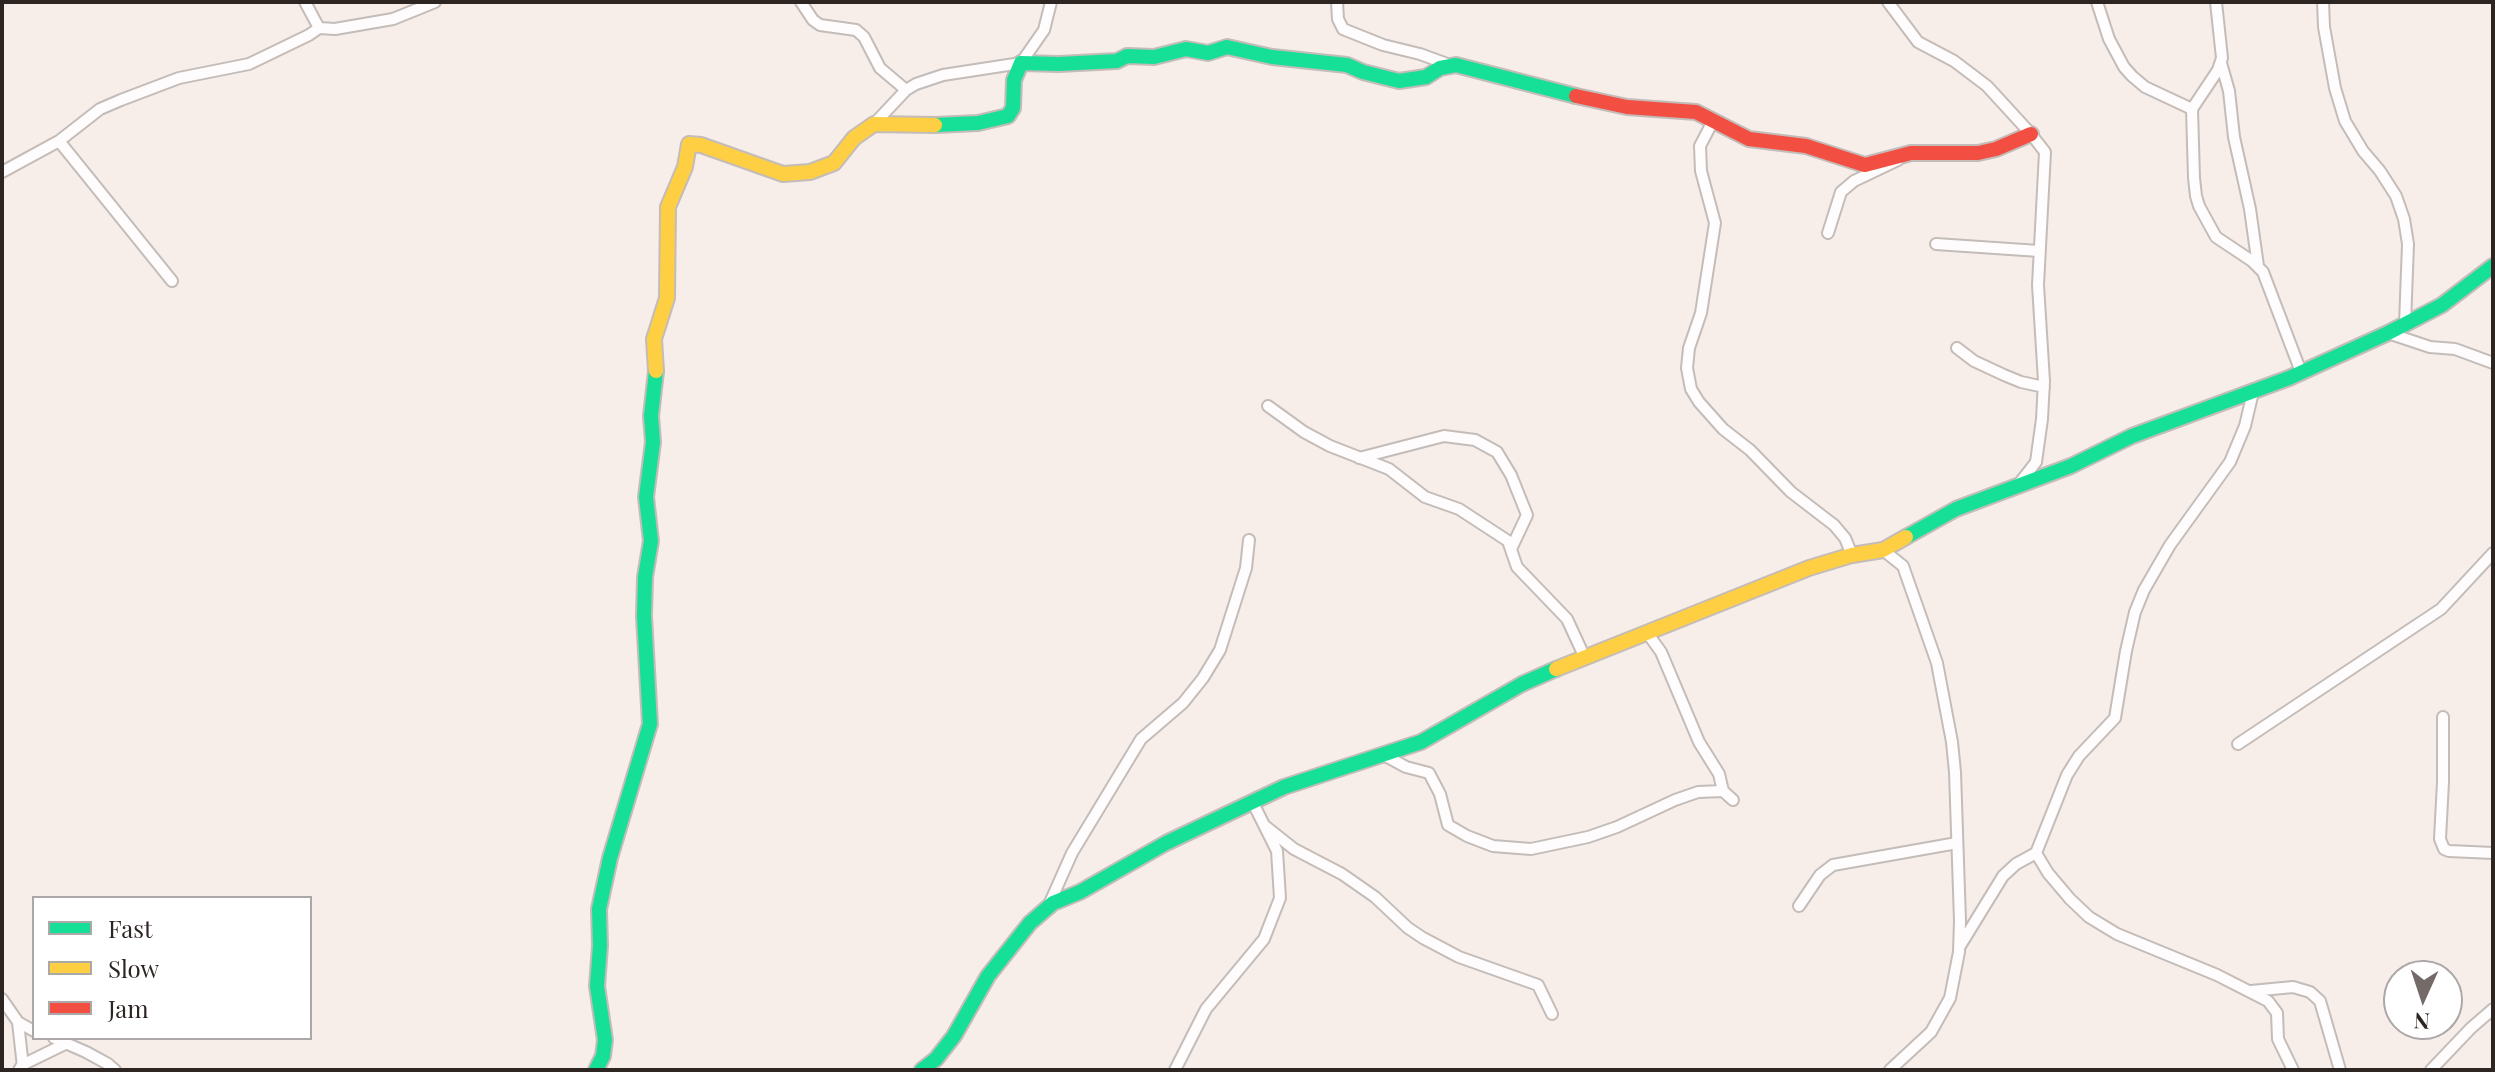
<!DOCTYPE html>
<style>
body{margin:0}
#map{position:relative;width:2495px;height:1072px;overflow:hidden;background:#f7eeea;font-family:"Playfair Display",serif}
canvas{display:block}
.frame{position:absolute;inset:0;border:4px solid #2d2522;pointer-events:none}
.legend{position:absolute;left:32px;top:896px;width:280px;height:144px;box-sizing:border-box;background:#fff;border:2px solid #aba8a7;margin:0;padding:10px 14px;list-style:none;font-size:24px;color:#2d2522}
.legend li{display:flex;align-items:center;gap:16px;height:40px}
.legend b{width:40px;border:2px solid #aba8a7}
.north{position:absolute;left:2383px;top:960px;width:80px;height:80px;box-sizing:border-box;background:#fff;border:2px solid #aba8a7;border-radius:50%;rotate:183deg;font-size:22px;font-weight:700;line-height:32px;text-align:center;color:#2d2522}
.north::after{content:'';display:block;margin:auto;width:28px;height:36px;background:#746b68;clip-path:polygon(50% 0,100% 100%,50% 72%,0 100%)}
</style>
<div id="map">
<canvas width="2495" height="1072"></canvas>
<div class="frame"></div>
<ul class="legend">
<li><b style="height:10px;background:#16e098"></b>Fast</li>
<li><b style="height:10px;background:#ffcf43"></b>Slow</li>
<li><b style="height:10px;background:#f24e42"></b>Jam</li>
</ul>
<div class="north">N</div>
</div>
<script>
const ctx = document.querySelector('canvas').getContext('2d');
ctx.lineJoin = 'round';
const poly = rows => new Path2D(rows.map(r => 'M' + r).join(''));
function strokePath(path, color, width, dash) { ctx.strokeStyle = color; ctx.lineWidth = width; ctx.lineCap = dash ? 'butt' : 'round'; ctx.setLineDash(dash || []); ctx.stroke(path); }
const street = poly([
 [305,2,319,28],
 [801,2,813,20,820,25,856,30,864,37,880,68,906,90],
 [1337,2,1338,19,1343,29,1383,45,1420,54,1450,65],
 [1888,2,1918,42,1954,61,1987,86,2031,134,2045,152,2038,285,2044,381,2042,419,2036,462,2018,485],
 [2097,2,2109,39,2124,67,2132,76,2145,87,2192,109],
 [2216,2,2222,58,2218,70,2192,109,2194,178,2196,196,2199,206,2216,237,2252,261,2263,272,2301,372],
 [2323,2,2324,27,2335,88,2345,121,2363,151,2380,171,2396,196,2404,219,2408,244,2405,324],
 [2221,63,2229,91,2234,137,2250,209,2258,266],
 [1714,119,1700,146,1701,171,1715,223,1701,313,1689,348,1687,368,1691,389,1699,402,1723,429,1750,450,1791,492,1834,525,1845,538,1852,555],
 [874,124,906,90,916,84,943,75,1021,63,1044,30,1051,2],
 [59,141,172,281],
 [2,172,59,141,100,109,121,100,179,78,249,64,309,35,319,28,335,29,393,19,435,2],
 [1828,233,1841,192,1854,181,1898,160],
 [1936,244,2039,251],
 [2388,333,2430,347,2455,349,2493,363],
 [1957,348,1974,361,2004,375,2021,382,2044,387],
 [1268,406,1304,432,1330,446,1389,469,1425,497,1459,509,1508,541,1517,567,1567,619,1585,658],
 [1359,458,1444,436,1475,440,1497,452,1511,475,1527,515,1511,549],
 [1883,550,1903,566,1937,663,1952,742,1955,772,1960,921,1959,952,1950,998,1931,1032,1890,1070],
 [1648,634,1661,652,1699,742,1719,774,1723,791],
 [2443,717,2443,782,2440,839,2444,849,2449,851,2493,853],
 [2238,744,2441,609,2493,553],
 [1382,754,1406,767,1429,773,1440,794,1448,825,1467,836,1493,846,1531,849,1588,837,1617,827,1675,800,1698,792,1723,791,1733,800],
 [1265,826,1294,849,1342,874,1375,897,1408,928,1423,938,1459,957,1538,985,1552,1014],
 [2036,853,2067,775,2079,756,2115,718,2126,651,2135,612,2144,590,2170,545,2230,462,2245,426,2253,392],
 [1799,906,1820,875,1833,865,1957,843],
 [1048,907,1072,853,1141,739,1183,703,1203,678,1220,650,1246,568,1249,540],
 [1960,946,2003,876,2016,864,2036,853,2048,873,2070,899,2089,917,2117,934,2217,975,2268,1001,2277,1013,2278,1039,2293,1070],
 [2251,991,2293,987,2310,992,2320,1001,2340,1070],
 [2,999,18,1022,34,1031],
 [18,1022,23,1067],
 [54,1038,86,1052,108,1064,115,1070],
 [19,1070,22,1065,67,1043],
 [1175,1070,1206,1009,1264,939,1280,898,1277,851,1253,803],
 [2431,1070,2471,1028,2493,1009]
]);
const fast = poly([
 [935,125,978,123,1008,116,1013,108,1014,80,1021,63,1059,64,1117,61,1127,56,1154,57,1186,49,1208,53,1227,47,1272,57,1347,65,1363,72,1399,81,1426,77,1440,68,1456,65,1576,96],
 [1906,537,1956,509,2071,466,2132,436,2289,378,2388,333,2442,305,2493,266],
 [596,1070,603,1056,605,1040,597,986,600,946,599,909,610,858,650,724,644,616,645,577,651,541,646,497,653,442,651,416,656,371],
 [922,1070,936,1059,954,1036,988,976,1030,923,1053,903,1080,892,1166,843,1284,787,1421,742,1522,684,1556,669]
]);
const slow = poly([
 [656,371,654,339,667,298,668,207,685,167,689,144,701,145,783,174,810,172,834,163,854,138,874,124,935,125],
 [1556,669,1809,568,1852,555,1883,550,1906,537]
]);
const jam = poly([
 [1576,96,1627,107,1696,112,1749,139,1806,146,1865,165,1911,153,1978,153,1996,149,2031,134]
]);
strokePath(street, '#c4bcb8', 14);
strokePath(fast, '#c4bcb8', 18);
strokePath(slow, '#c4bcb8', 18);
strokePath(jam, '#c4bcb8', 18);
strokePath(street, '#fefcfc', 10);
strokePath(fast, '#16e098', 14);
strokePath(slow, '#ffcf43', 14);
strokePath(jam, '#f24e42', 14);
</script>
